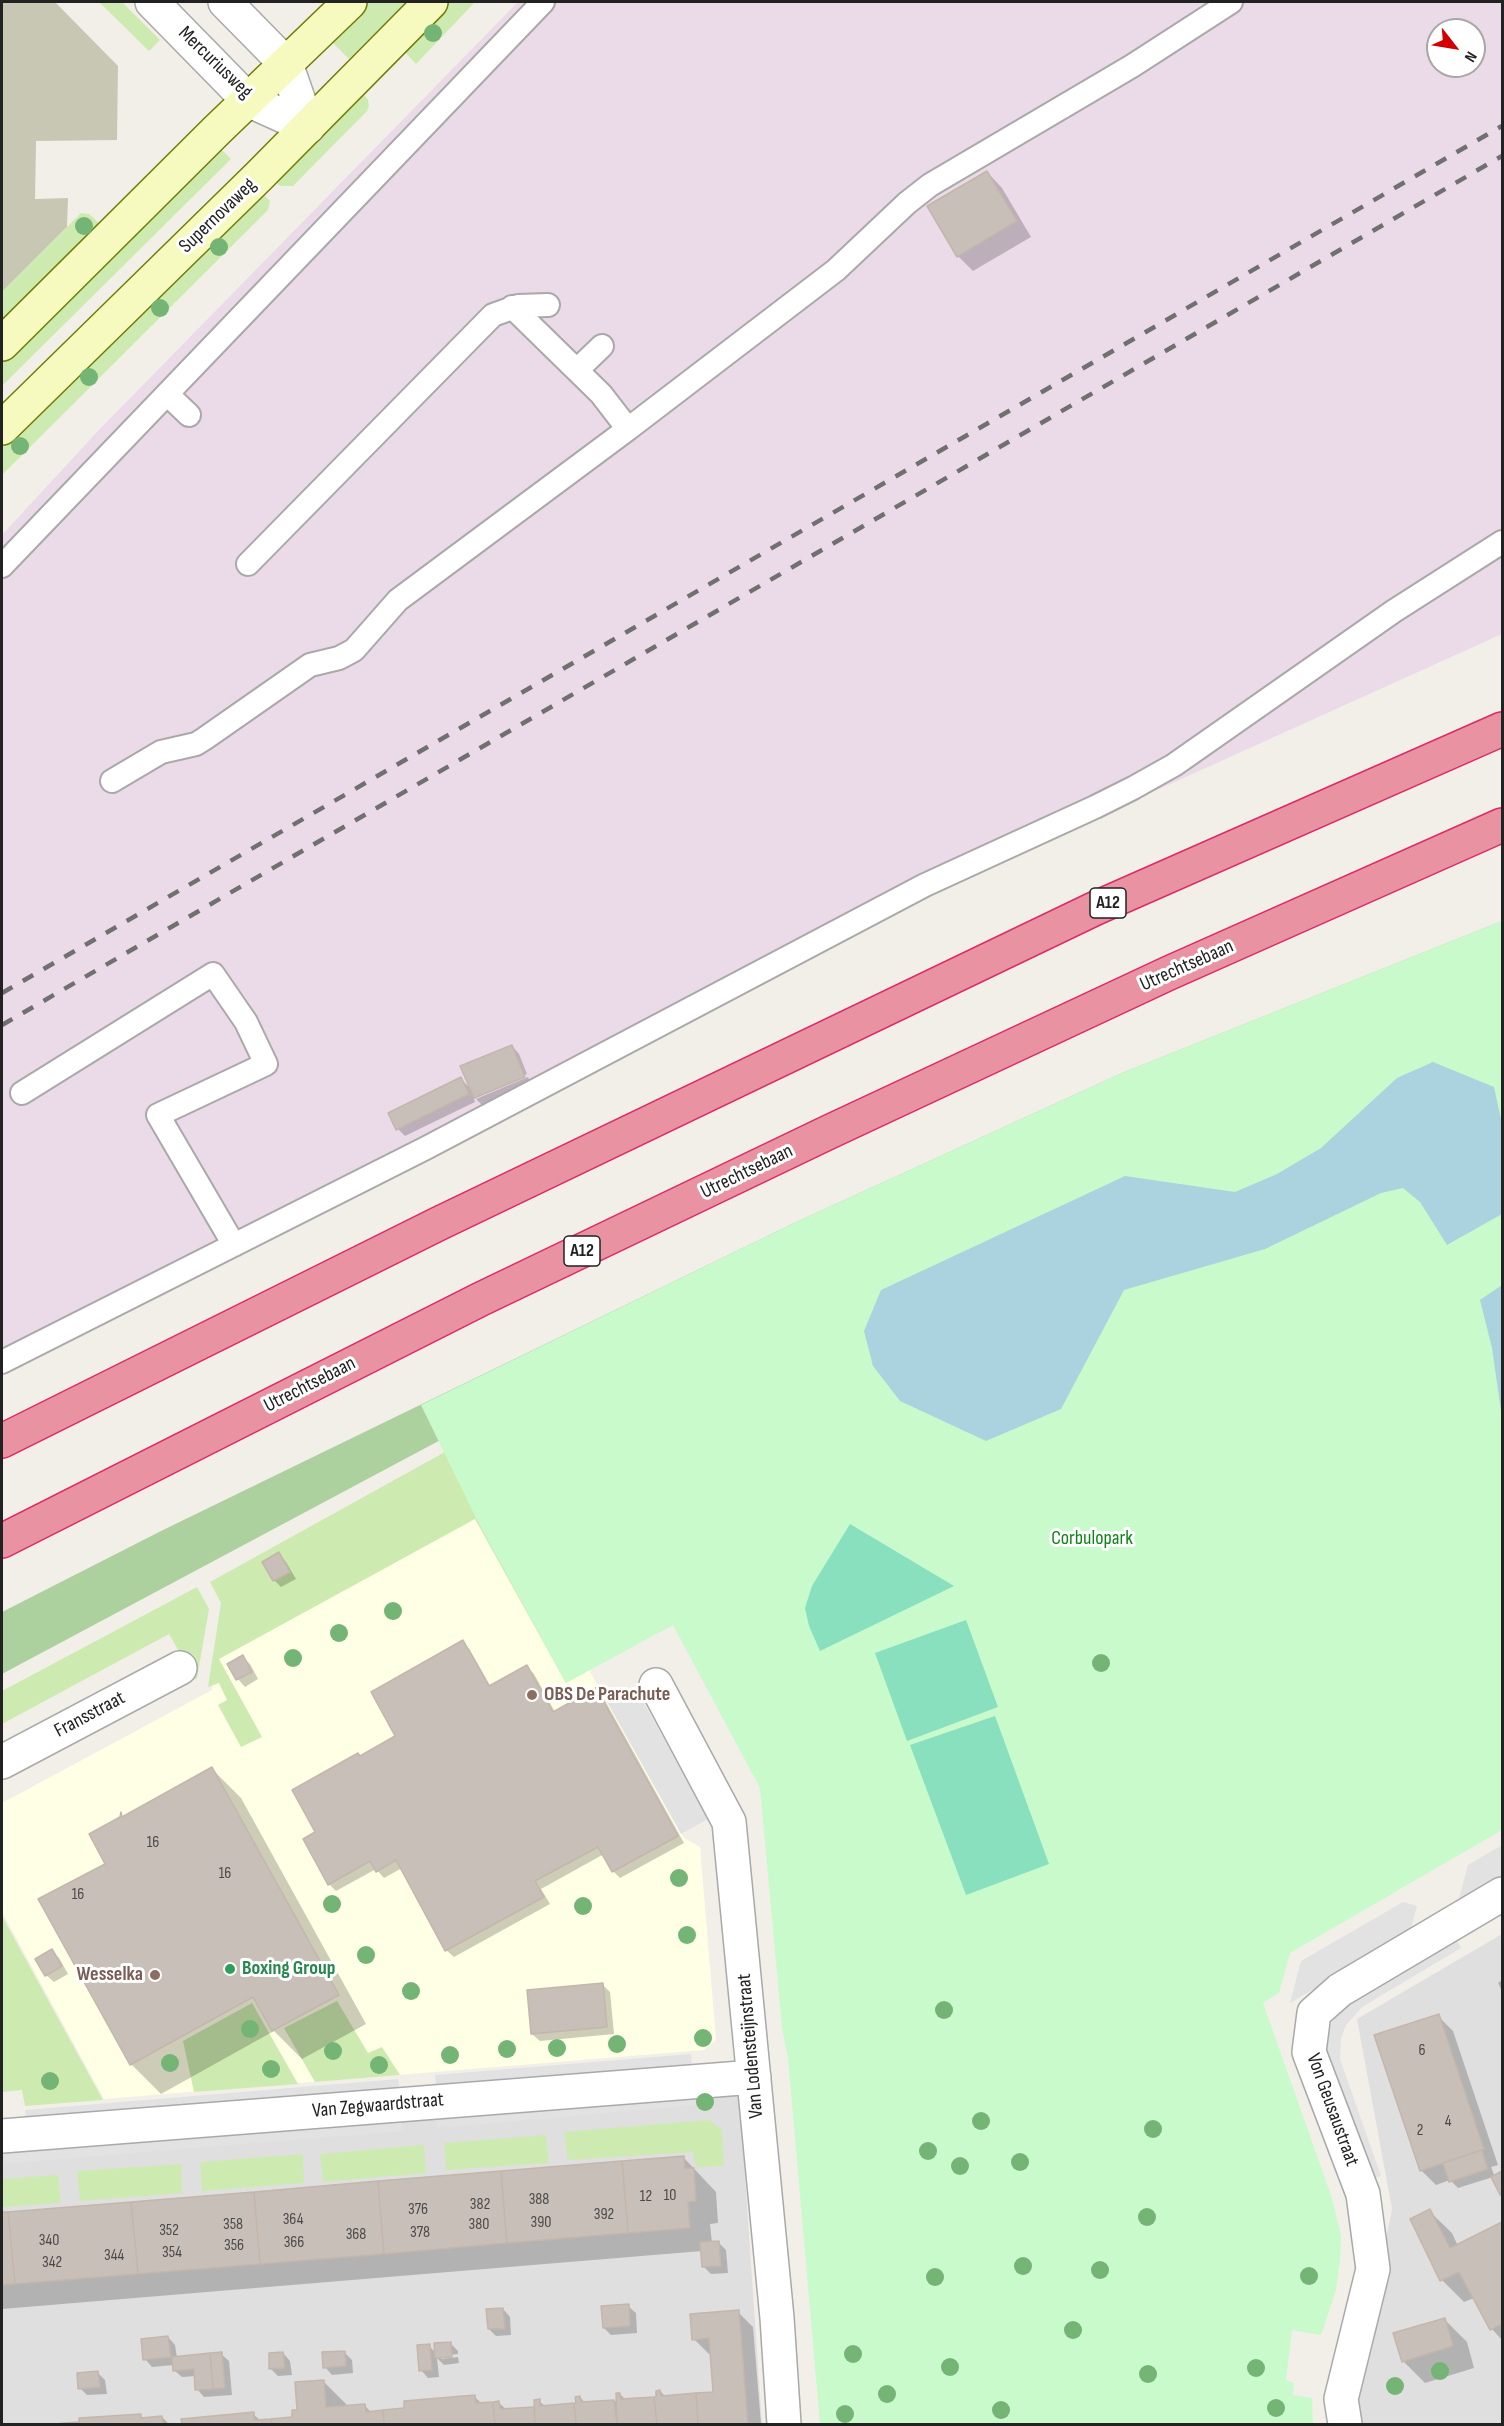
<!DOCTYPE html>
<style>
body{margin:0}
#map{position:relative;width:1504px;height:2426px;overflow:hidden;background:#f2efe9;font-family:"Sofia Sans Condensed",sans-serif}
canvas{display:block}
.frame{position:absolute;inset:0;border:3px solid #222;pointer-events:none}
.north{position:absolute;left:1426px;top:18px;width:60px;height:60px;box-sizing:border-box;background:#fff;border:2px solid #a7a7a7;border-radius:50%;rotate:121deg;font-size:16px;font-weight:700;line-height:24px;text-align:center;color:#222}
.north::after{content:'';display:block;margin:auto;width:21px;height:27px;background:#d40000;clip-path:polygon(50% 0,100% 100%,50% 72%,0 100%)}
</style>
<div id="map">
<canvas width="1504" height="2426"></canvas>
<div class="frame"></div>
<div class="north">N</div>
</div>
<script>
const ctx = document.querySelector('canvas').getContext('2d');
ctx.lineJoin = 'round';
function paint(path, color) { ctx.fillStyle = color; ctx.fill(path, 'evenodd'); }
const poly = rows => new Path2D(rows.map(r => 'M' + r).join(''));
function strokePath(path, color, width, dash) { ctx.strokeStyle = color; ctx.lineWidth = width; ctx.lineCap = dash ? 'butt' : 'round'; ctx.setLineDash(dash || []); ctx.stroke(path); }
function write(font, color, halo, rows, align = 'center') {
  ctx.font = font + ' "Sofia Sans Condensed",sans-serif'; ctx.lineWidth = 6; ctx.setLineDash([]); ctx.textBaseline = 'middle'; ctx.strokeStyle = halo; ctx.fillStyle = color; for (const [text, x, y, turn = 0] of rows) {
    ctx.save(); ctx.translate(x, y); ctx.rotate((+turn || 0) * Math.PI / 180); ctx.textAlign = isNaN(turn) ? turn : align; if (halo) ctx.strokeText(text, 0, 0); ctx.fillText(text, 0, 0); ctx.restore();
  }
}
paint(poly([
 [1502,1934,1502,2424,1349,2424,1392,2209,1357,2019],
 [739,2088,762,2424,2,2424,2,2144]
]), '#e0dfdf');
paint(poly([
 [518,2,1502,2,1502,634,969,875,854,933,467,1141,2,1373,2,535,96,433],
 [1438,30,1474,30,1474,66,1438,66]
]), '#ebdbe8');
paint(poly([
 [476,1518,566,1682,589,1670,684,1838,700,1847,716,2040,704,2050,104,2099,2,1912,2,1803,212,1690,218,1659]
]), '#ffffe5');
paint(poly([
 [2,2,55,2,118,66,117,140,36,141,35,199,68,198,67,227,2,292]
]), '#c7c7b4');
paint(poly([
 [99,2,122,2,160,40,149,51],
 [365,2,406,2,349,59,328,38],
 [449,2,475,2,416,64,402,49],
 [361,91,368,100,369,106,367,111,293,186,280,186,273,179],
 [219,147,231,159,2,386,2,362],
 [261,192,270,201,268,210,2,475,2,448],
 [81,213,89,214,99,223,2,320,2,292],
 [528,1406,566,1683,475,1519,219,1659,262,1737,241,1747,218,1705,227,1700,219,1683,208,1687,221,1603,210,1582],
 [197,1587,209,1609,197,1678,195,1680,169,1634,2,1724,2,1691],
 [2,1916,103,2100,25,2106,22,2090,2,2092],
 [337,2001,368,2053,382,2047,400,2075,315,2082,284,2028],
 [252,2003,298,2084,194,2092,183,2041],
 [709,2120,722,2130,724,2166,696,2167,693,2152,568,2160,564,2132],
 [546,2135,549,2163,446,2170,444,2143],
 [424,2145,426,2173,323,2182,320,2154],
 [303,2154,304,2183,202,2191,200,2162],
 [181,2164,182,2193,80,2201,77,2171],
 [58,2175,61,2203,2,2207,2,2179]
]), '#cdebb0');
paint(poly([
 [1502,921,521,1397,2,1674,2,1612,163,1530,794,1223,1122,1073]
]), '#add19e');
paint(poly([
 [1502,921,1502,1830,1290,1953,1279,1993,1263,2003,1332,2198,1341,2236,1340,2260,1336,2290,1321,2335,1292,2330,1286,2380,1294,2383,1293,2395,1312,2398,1313,2424,820,2424,788,2058,782,2028,760,1788,673,1625,566,1683,476,1518,421,1405,794,1223,1122,1073]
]), '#c8facc');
paint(poly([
 [850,1524,954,1586,820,1651,809,1626,805,1608,812,1586],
 [966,1620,998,1707,907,1741,875,1653],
 [995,1716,1049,1864,966,1895,910,1745]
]), '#88e0be');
paint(poly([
 [635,1687,708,1819,681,1834,607,1702],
 [1502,1845,1502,1879,1457,1906,1468,1865],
 [1403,1902,1417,1906,1410,1932,1290,2003,1301,1961],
 [1455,1937,1461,1948,1362,2007,1346,2025,1341,2038,1340,2059,1381,2176,1368,2180,1325,2055,1328,2033,1335,2016,1349,1999],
 [691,2054,692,2066,436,2088,435,2075],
 [398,2079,400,2090,26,2121,25,2110],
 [696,2096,696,2105,438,2128,437,2120,402,2122,402,2131,2,2164,2,2151]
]), '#e2e2e2');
paint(poly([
 [1433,1062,1494,1087,1502,1124,1502,1214,1447,1245,1420,1202,1403,1188,1381,1193,1265,1249,1124,1290,1061,1409,986,1441,900,1401,873,1366,864,1331,881,1290,1125,1176,1235,1192,1277,1174,1321,1148,1397,1078],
 [1502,1285,1502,1418,1492,1348,1480,1300]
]), '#aad3df');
paint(poly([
 [987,172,1002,188,1031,237,973,271,958,256],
 [512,1046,519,1054,527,1074,476,1096,476,1099,473,1096,475,1102,405,1136,398,1129,461,1079,471,1089],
 [528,1077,531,1084,482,1105,476,1099],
 [279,1554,286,1562,296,1579,281,1587,274,1580],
 [463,1642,470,1650,491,1687,527,1667,534,1674,555,1712,596,1690,603,1697,684,1843,620,1878,613,1871,604,1854,541,1889,550,1904,454,1957,446,1950,402,1868,384,1878,376,1869,336,1891,329,1884,317,1833,360,1758,397,1737],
 [243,1657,250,1664,258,1679,245,1687,238,1679,229,1664],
 [212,1769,241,1798,366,2024,302,2059,274,2031,161,2094,132,2065,40,1899,107,1864],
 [52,1951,59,1958,68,1974,54,1982,46,1975],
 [1502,1980,1502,1991,1498,1983],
 [603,1985,610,1992,614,2034,540,2041,532,2034],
 [1438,2016,1453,2031,1498,2165,1491,2167,1495,2177,1502,2173,1502,2196,1493,2177,1458,2188,1450,2180,1436,2185,1421,2170],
 [684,2158,716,2192,718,2223,710,2224,712,2243,719,2243,726,2250,728,2273,711,2274,703,2266,702,2251,2,2309,2,2213],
 [1429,2211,1452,2233,1458,2246,1502,2223,1502,2340,1492,2329,1474,2298,1464,2302,1442,2280],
 [628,2306,636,2313,637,2333,611,2335,604,2328],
 [503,2309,510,2317,511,2335,496,2336,489,2329],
 [738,2312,753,2327,761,2424,183,2424,183,2420,253,2414,261,2421,294,2418,323,2381,346,2404,346,2407,365,2406,372,2413,405,2409,475,2397,482,2404,499,2403,507,2410,535,2408,539,2401,546,2407,578,2404,580,2397,585,2403,618,2401,620,2394,626,2400,658,2398,660,2391,666,2397,715,2393,712,2354,709,2354,694,2339],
 [1444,2319,1467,2342,1474,2368,1425,2383,1403,2361],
 [168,2337,175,2345,177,2358,221,2354,229,2361,232,2395,204,2397,197,2389,196,2376,182,2377,174,2370,174,2365,152,2367,145,2359],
 [451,2344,458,2351,458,2354,441,2356,441,2359,458,2357,459,2363,444,2365,437,2358,439,2377,428,2378,421,2370,429,2346,436,2353],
 [344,2352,352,2360,353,2373,332,2375,325,2367],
 [283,2353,290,2361,292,2375,278,2376,271,2369],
 [98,2373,105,2380,107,2394,87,2395,80,2388],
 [140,2415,144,2419,162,2417,169,2424,71,2424]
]), '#0003');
const building = poly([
 [987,171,1017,221,957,257,927,206,987,171],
 [512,1045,525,1077,474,1098,460,1066,512,1045],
 [461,1077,469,1094,396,1130,388,1113,461,1077],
 [279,1552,290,1572,273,1581,262,1562,279,1552],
 [463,1640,489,1686,527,1665,553,1712,596,1688,678,1836,612,1872,598,1847,535,1881,544,1897,445,1951,396,1860,376,1872,370,1861,328,1885,303,1839,315,1832,292,1790,358,1753,360,1756,395,1736,371,1692,463,1640],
 [243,1655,252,1672,236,1680,227,1664,243,1655],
 [212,1767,339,1995,272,2031,253,1997,130,2065,38,1899,105,1864,89,1834,120,1817,121,1812,122,1817,212,1767],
 [52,1949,62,1966,45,1976,35,1959,52,1949],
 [603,1983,607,2027,531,2034,527,1990,603,1983],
 [1439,2014,1484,2149,1420,2171,1374,2035,1439,2014],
 [1482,2150,1488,2169,1449,2182,1443,2163,1482,2150],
 [684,2156,685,2168,694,2168,696,2201,688,2202,690,2228,628,2233,622,2161,684,2156],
 [622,2161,628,2233,507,2243,501,2171,622,2161],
 [501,2171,507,2243,384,2254,378,2181,501,2171],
 [1502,2171,1502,2194,1500,2195,1491,2177,1502,2171],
 [378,2181,384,2254,260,2264,254,2192,378,2181],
 [254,2192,260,2264,138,2274,131,2202,254,2192],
 [131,2202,138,2274,15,2284,8,2212,131,2202],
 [1430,2209,1450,2248,1502,2222,1502,2324,1490,2330,1459,2272,1440,2281,1410,2219,1430,2209],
 [2,2212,8,2212,15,2284,2,2285,2,2212],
 [719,2241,721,2266,702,2267,700,2242,719,2241],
 [629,2304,630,2326,603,2328,601,2306,629,2304],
 [503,2308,505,2329,488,2329,486,2309,503,2308],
 [739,2310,748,2424,698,2424,696,2393,713,2392,709,2338,692,2340,690,2314,739,2310],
 [1445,2318,1453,2346,1402,2362,1393,2333,1445,2318],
 [168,2336,171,2357,143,2360,141,2339,168,2336],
 [451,2342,452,2357,435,2358,434,2343,451,2342],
 [430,2344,432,2370,419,2371,417,2345,430,2344],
 [345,2351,346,2366,323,2368,322,2352,345,2351],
 [222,2352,225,2388,213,2389,210,2353,222,2352],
 [283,2352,285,2368,269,2369,269,2353,283,2352],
 [210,2353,213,2389,195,2390,194,2369,173,2371,172,2357,210,2353],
 [98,2371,100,2387,78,2389,77,2373,98,2371],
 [324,2380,326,2407,365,2404,366,2412,383,2410,384,2424,272,2424,271,2419,292,2417,292,2410,297,2410,295,2382,324,2380],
 [660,2390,661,2396,696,2393,698,2424,657,2424,654,2397,656,2397,656,2391,660,2390],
 [616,2393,620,2393,621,2399,654,2397,657,2424,617,2424,616,2393],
 [475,2395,476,2403,493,2402,495,2424,384,2424,383,2410,404,2408,404,2401,475,2395],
 [580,2396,581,2402,614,2400,617,2424,576,2424,574,2403,576,2403,575,2397,580,2396],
 [540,2399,540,2406,574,2403,576,2424,535,2424,534,2400,540,2399],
 [499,2401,500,2409,534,2407,535,2424,495,2424,493,2402,499,2401],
 [254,2412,254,2420,271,2419,272,2424,182,2424,181,2419,254,2412],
 [141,2414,141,2418,162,2416,163,2424,53,2424,79,2422,79,2418,141,2414]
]);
paint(building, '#c7bfb8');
strokePath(building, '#c4b6ab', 1.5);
const lane = poly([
 [512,307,601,394,628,429,836,270,907,203,930,185,1132,66,1231,2],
 [577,370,602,346],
 [167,394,189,415],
 [248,564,493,315,518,306,548,305],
 [2,566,543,2],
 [112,781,161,752,196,744,204,739,310,665,339,658,354,650,398,600,628,429],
 [22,1093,213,974,246,1022,266,1064,158,1115,234,1245],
 [2,1362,426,1148,925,885,1095,807,1133,788,1174,765,1394,611,1502,542]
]);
const street = poly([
 [152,2,248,100,308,127],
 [225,2,286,64,308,127],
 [656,1685,729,1822,777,2318,784,2424],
 [2,1762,180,1668],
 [2,2136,754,2077],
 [1345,2424,1341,2399,1373,2269,1363,2194,1309,2052,1314,2013,1340,1990,1502,1894]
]);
const secondary = poly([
 [2,344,216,131,350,2],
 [2,428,259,176,431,2]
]);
const highway = poly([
 [2,1441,440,1223,1096,908,1502,729],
 [2,1541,481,1299,829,1132,1169,973,1502,825]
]);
strokePath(lane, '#a9a9a9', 26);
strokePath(street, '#a9a9a9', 36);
strokePath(secondary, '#707d05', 36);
strokePath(highway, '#dc2a67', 36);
strokePath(lane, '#fff', 22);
strokePath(street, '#fff', 33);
strokePath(secondary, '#f7fabf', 33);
strokePath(highway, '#e892a2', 33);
strokePath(poly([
 [2,993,1502,126],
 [2,1025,1502,156]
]), '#707070', 4.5, [12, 12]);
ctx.fillStyle = '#74b475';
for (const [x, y] of [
 [433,33],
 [84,226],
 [219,247],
 [160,308],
 [89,377],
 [20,446],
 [393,1611],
 [339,1633],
 [293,1658],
 [1101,1663],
 [679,1878],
 [332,1904],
 [583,1906],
 [687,1935],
 [366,1955],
 [411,1991],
 [944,2010],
 [250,2029],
 [703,2038],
 [617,2044],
 [557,2048],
 [507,2049],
 [333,2051],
 [450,2055],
 [170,2063],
 [379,2065],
 [271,2069],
 [50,2081],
 [705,2102],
 [981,2121],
 [1153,2129],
 [928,2151],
 [1020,2162],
 [960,2166],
 [1147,2217],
 [1023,2266],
 [1100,2270],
 [1309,2276],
 [935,2277],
 [1073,2330],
 [853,2354],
 [950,2367],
 [1256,2368],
 [1440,2371],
 [1148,2374],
 [1395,2386],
 [887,2394],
 [1276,2408],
 [1001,2410],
 [845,2414]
]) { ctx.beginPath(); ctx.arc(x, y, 9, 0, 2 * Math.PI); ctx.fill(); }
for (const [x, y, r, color] of [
 [532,1695,6,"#8d6e63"],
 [230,1969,6,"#2e9e5b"],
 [155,1975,6,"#8d6e63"]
]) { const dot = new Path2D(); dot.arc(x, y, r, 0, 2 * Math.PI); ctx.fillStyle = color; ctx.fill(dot); strokePath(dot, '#fff', 2); }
write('16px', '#4b4948', null, [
 ["16",153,1843],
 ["16",225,1874],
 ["16",78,1895],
 ["6",1422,2051],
 ["4",1448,2122],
 ["2",1420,2131],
 ["10",670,2196],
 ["12",646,2197],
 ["388",539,2200],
 ["382",480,2205],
 ["376",418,2210],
 ["392",604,2215],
 ["364",293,2220],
 ["390",541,2223],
 ["358",233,2225],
 ["380",479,2225],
 ["352",169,2231],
 ["378",420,2233],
 ["368",356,2235],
 ["340",49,2241],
 ["366",294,2243],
 ["356",234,2246],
 ["354",172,2253],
 ["344",114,2256],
 ["342",52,2263]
]);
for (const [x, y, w] of [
 [1108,903,36],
 [582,1251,36]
]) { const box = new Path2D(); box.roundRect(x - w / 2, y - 15, w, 30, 4.5); ctx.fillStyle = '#fff'; ctx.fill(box); strokePath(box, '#222', 1.5); }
write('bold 18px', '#222', null, [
 ["A12",1108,903],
 ["A12",582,1251]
]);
write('20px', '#222', '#fff', [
 ["Mercuriusweg",215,63,44],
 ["Supernovaweg",218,216,-44],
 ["Utrechtsebaan",1187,966,-24],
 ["Utrechtsebaan",747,1172,-26],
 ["Utrechtsebaan",310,1385,-27],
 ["Fransstraat",90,1715,-28],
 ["Van Lodensteijnstraat",751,2046,-95],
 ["Van Zegwaardstraat",378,2106,-5],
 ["Von Geusaustraat",1332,2110,70]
]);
write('20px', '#0c8416', '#fff', [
 ["Corbulopark",1092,1539]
]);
write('bold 20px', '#785e54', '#fff', [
 ["OBS De Parachute",544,1695],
 ["Wesselka",143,1975,"right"]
], 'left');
write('bold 20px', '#27864d', '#fff', [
 ["Boxing Group",242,1969]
], 'left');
</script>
